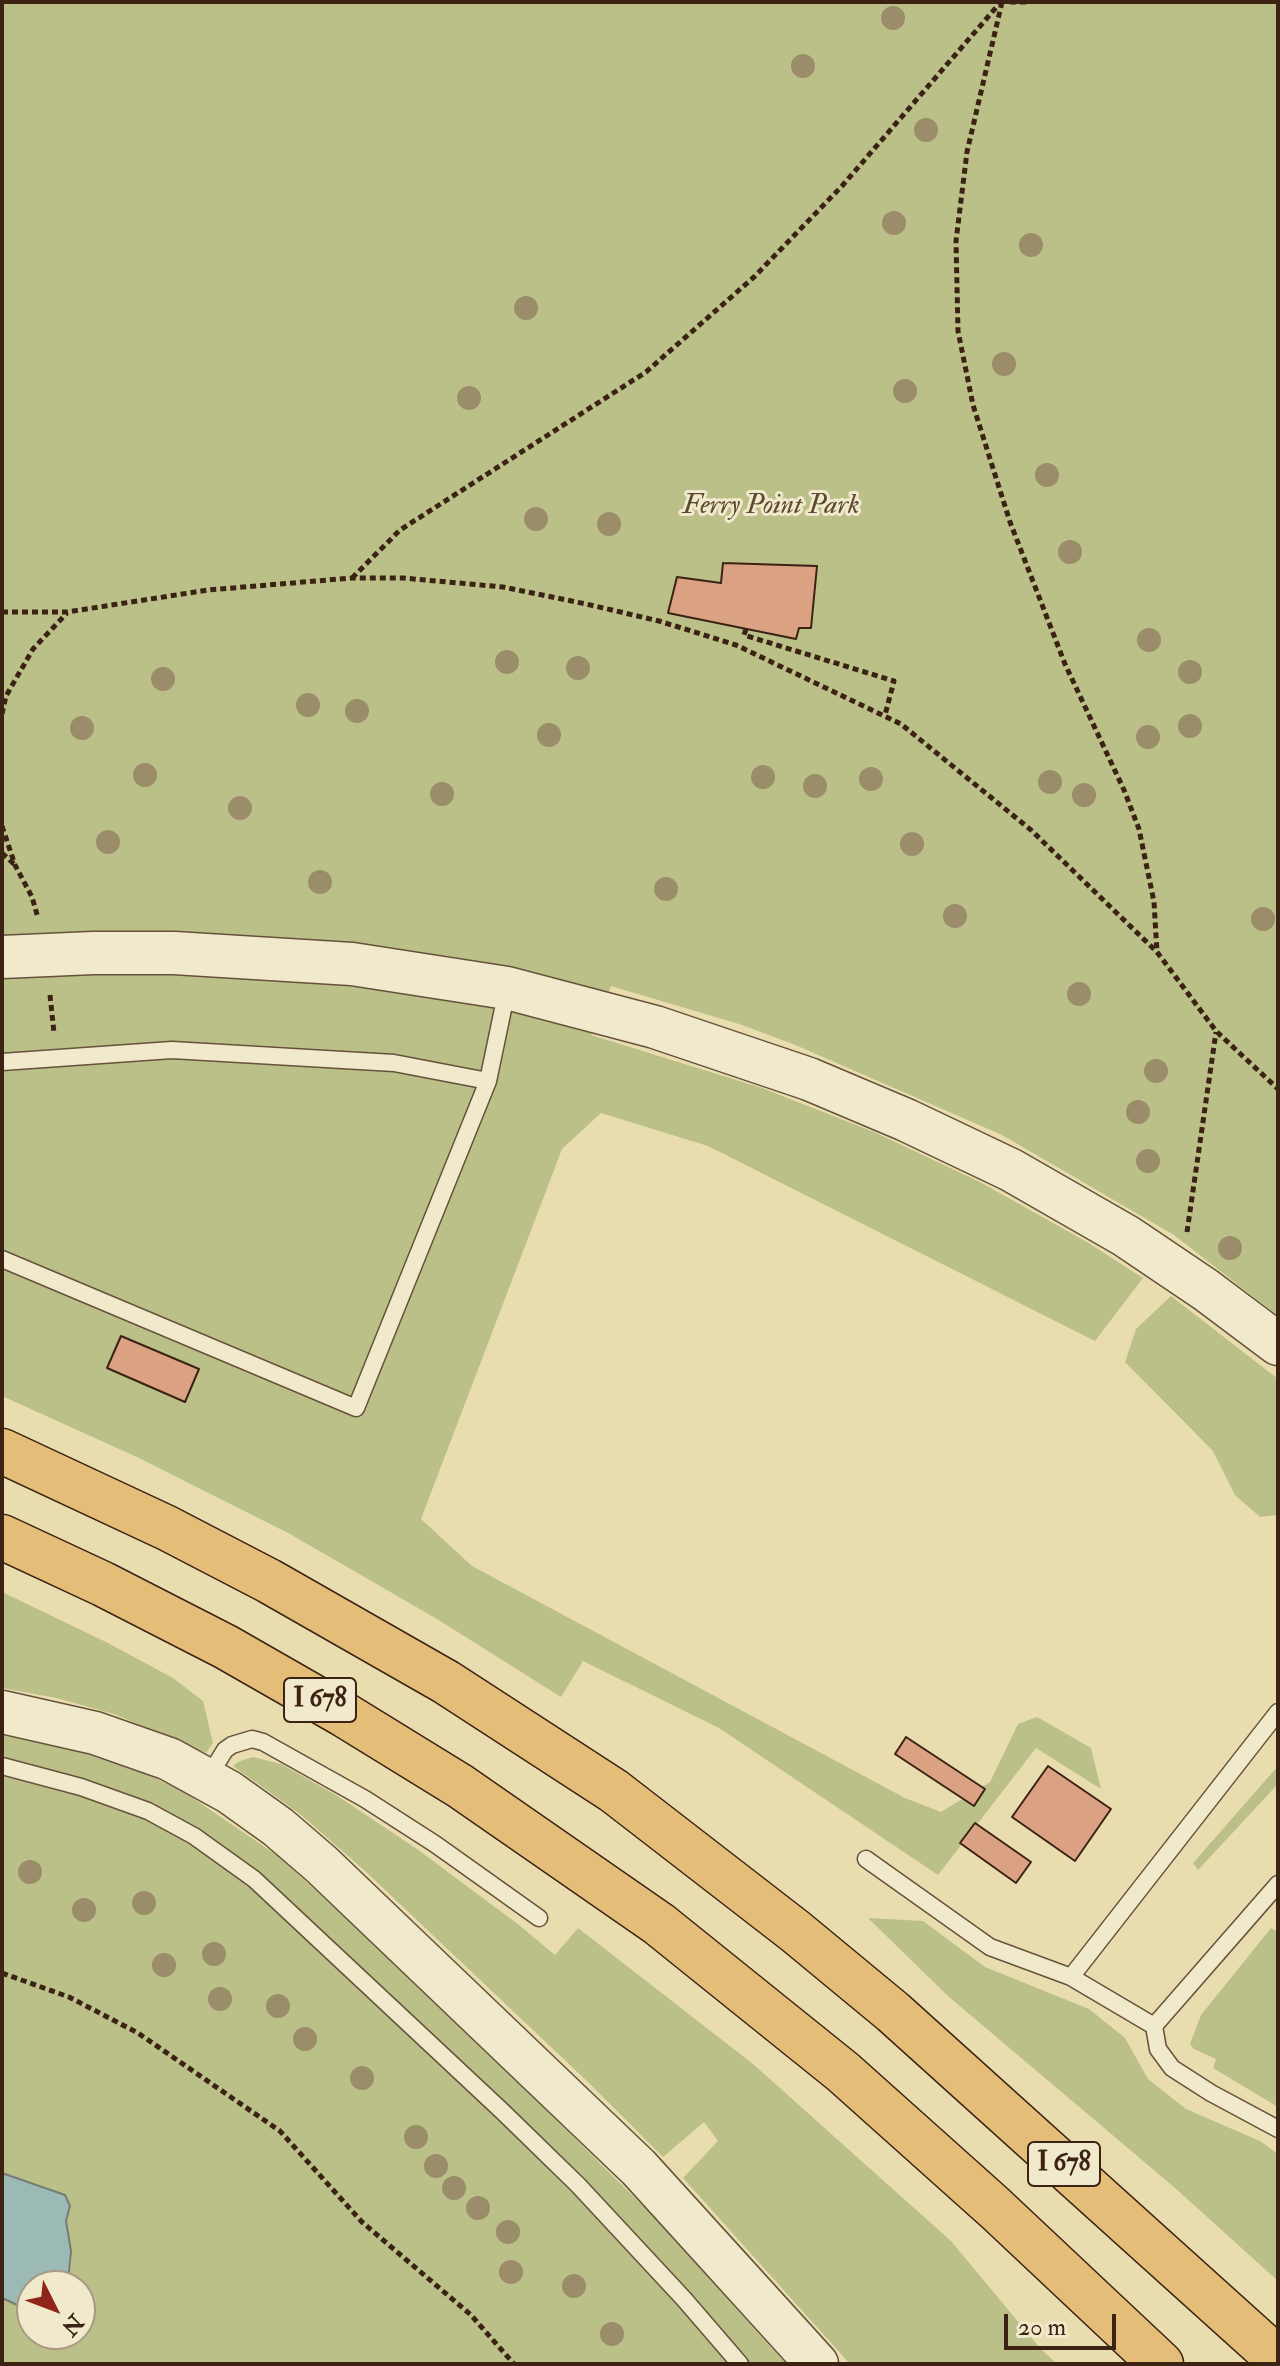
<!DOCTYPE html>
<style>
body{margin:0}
#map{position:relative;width:1280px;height:2366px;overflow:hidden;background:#e9ddb0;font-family:"IM FELL Double Pica",serif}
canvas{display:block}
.frame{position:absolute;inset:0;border:4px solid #3b2213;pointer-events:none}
.north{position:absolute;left:16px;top:2270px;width:80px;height:80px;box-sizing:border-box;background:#f1e9cc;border:2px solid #a89982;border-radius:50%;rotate:132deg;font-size:22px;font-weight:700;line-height:32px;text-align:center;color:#3b2213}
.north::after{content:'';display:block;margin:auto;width:28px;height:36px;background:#8f2418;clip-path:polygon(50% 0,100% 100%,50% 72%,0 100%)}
.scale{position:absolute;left:1004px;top:2314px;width:112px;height:36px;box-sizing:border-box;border:4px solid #3b2213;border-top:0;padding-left:10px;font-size:24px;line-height:28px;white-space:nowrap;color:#3b2213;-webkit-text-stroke:6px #f1e9cc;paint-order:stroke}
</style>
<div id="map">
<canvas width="1280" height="2366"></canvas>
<div class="frame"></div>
<div class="north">N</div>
<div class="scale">20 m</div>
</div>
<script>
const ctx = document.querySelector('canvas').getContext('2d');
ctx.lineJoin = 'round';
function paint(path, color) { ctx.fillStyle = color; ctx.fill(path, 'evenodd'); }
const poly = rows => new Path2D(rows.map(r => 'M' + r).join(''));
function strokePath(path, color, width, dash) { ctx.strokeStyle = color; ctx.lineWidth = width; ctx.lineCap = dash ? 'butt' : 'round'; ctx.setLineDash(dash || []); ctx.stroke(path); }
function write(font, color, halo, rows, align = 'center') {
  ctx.font = font + ' "IM FELL Double Pica",serif'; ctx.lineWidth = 6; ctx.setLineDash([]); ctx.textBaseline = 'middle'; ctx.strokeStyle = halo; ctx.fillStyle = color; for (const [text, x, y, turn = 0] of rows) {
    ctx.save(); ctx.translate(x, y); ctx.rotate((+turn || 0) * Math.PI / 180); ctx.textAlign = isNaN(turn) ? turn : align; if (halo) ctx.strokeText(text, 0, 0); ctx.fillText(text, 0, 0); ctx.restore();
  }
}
paint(poly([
 [2,2,1278,2,1278,1316,1174,1235,1002,1135,793,1044,739,1024,611,986,591,1035,762,1088,874,1132,980,1182,1087,1242,1143,1278,1095,1341,708,1146,601,1113,562,1149,421,1519,472,1566,905,1798,941,1812,990,1782,1018,1724,1037,1717,1091,1748,1101,1789,1036,1748,938,1875,719,1728,583,1661,561,1697,437,1619,290,1534,139,1458,2,1396],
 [1171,1296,1278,1379,1278,1515,1260,1517,1235,1495,1213,1451,1125,1362,1136,1329],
 [2,1592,106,1642,173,1678,203,1701,213,1743,206,1753,114,1714,56,1698,2,1688],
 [2,1734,62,1746,148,1775,184,1792,278,1856,422,1987,646,2209,786,2364,2,2364],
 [32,2286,80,2286,80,2334,32,2334],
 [253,1757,281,1764,336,1795,417,1849,519,1925,555,1955,578,1928,753,2064,951,2241,1040,2348,1057,2364,850,2364,683,2178,718,2141,704,2122,663,2157,590,2084,364,1870,300,1814,233,1766,240,1761],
 [1278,1766,1278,1784,1198,1870,1193,1863],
 [868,1918,923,1921,985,1967,1089,2009,1125,2038,1148,2079,1186,2109,1260,2141,1278,2154,1278,2281,1174,2187,949,1997],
 [1271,1928,1278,1932,1278,2107,1213,2068,1216,2059,1194,2049,1190,2044,1201,2015]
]), '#bac088');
const water = poly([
 [2,2173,65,2195,70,2206,66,2221,71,2251,68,2282,67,2286,32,2286,32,2312,2,2298,2,2173]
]);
paint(water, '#9bbab5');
strokePath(water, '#757d74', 2);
const building = poly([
 [723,563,817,566,811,628,799,628,796,639,668,613,677,577,721,583,723,563],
 [121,1336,199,1369,185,1402,107,1368,121,1336],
 [906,1737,985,1789,974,1806,895,1754,906,1737],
 [1048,1766,1111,1809,1075,1861,1012,1817,1048,1766],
 [975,1823,1031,1862,1016,1883,960,1843,975,1823]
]);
paint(building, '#daa283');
strokePath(building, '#3b2213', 2);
const service = poly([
 [2,1062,172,1050,394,1063,488,1081],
 [2,1259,356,1408,488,1081,507,990],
 [2,1766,81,1787,148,1811,194,1836,254,1879,502,2111,578,2185,684,2299,740,2364],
 [207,1779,225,1750,232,1745,252,1739,263,1742,365,1799,435,1844,539,1918],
 [866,1859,990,1947,1071,1977,1154,2026],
 [1278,1884,1154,2026,1158,2049,1172,2068,1211,2093,1278,2129],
 [1071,1977,1278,1712]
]);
const tertiary = poly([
 [2,957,93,953,174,953,352,964,507,988,655,1027,809,1079,906,1120,1011,1170,1126,1236,1206,1290,1278,1344],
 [2,1712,95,1733,169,1759,229,1792,278,1827,321,1864,639,2168,817,2364]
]);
const motorway = poly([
 [2,1451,167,1528,269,1581,446,1682,614,1791,795,1931,893,2012,1278,2359],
 [2,1537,103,1584,226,1647,343,1714,460,1786,659,1924,843,2072,995,2208,1161,2364]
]);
strokePath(service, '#66513a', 19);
strokePath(tertiary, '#66513a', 45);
strokePath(motorway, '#3b2213', 47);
strokePath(poly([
 [1002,2,967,152,956,241,958,331,973,405,1010,522,1065,664,1124,790,1139,829,1154,902,1157,952],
 [1010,2,1029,2],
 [352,578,400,530,646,372,754,277,842,186,1000,3],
 [2,612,67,612,208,590,352,578,403,578,503,587,586,604,659,621,736,645,901,724,1031,830,1157,952,1216,1031,1278,1089],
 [746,629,744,635,894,681,885,715],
 [2,714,6,696,33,649,67,613],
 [2,826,15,865,32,897,38,918],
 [2,853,14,864],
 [50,995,54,1033],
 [1187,1232,1216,1032],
 [2,1973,69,1997,138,2033,280,2131,362,2222,471,2315,514,2364]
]), '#3b2213', 5, [6, 4]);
strokePath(service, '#f1e9cc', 16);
strokePath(tertiary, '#f1e9cc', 42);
strokePath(motorway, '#e4be78', 44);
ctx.fillStyle = '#9b8c6a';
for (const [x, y] of [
 [893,18],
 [803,66],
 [926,130],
 [894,223],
 [1031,245],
 [526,308],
 [1004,364],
 [905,391],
 [469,398],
 [1047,475],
 [536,519],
 [609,524],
 [1070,552],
 [1149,640],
 [507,662],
 [578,668],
 [1190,672],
 [163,679],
 [308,705],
 [357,711],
 [1190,726],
 [82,728],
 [549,735],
 [1148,737],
 [145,775],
 [763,777],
 [871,779],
 [1050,782],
 [815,786],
 [442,794],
 [1084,795],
 [240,808],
 [108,842],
 [912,844],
 [320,882],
 [666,889],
 [955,916],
 [1263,919],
 [1079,994],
 [1156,1071],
 [1138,1112],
 [1148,1161],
 [1230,1248],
 [30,1872],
 [144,1903],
 [84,1910],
 [214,1954],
 [164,1965],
 [220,1999],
 [278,2006],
 [305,2039],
 [362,2078],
 [416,2137],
 [436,2166],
 [454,2188],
 [478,2208],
 [508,2232],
 [511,2272],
 [574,2286],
 [612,2334]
]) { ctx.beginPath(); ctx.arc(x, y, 12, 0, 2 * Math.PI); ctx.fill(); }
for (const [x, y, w] of [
 [320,1700,72],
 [1064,2164,72]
]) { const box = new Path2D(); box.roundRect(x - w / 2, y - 22, w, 44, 6); ctx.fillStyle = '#f1e9cc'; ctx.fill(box); strokePath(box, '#3b2213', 2); }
write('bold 26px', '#3b2213', null, [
 ["I 678",320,1700],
 ["I 678",1064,2164]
]);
write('italic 28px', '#5b4a30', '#f1e9cc', [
 ["Ferry Point Park",771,507]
]);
</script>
